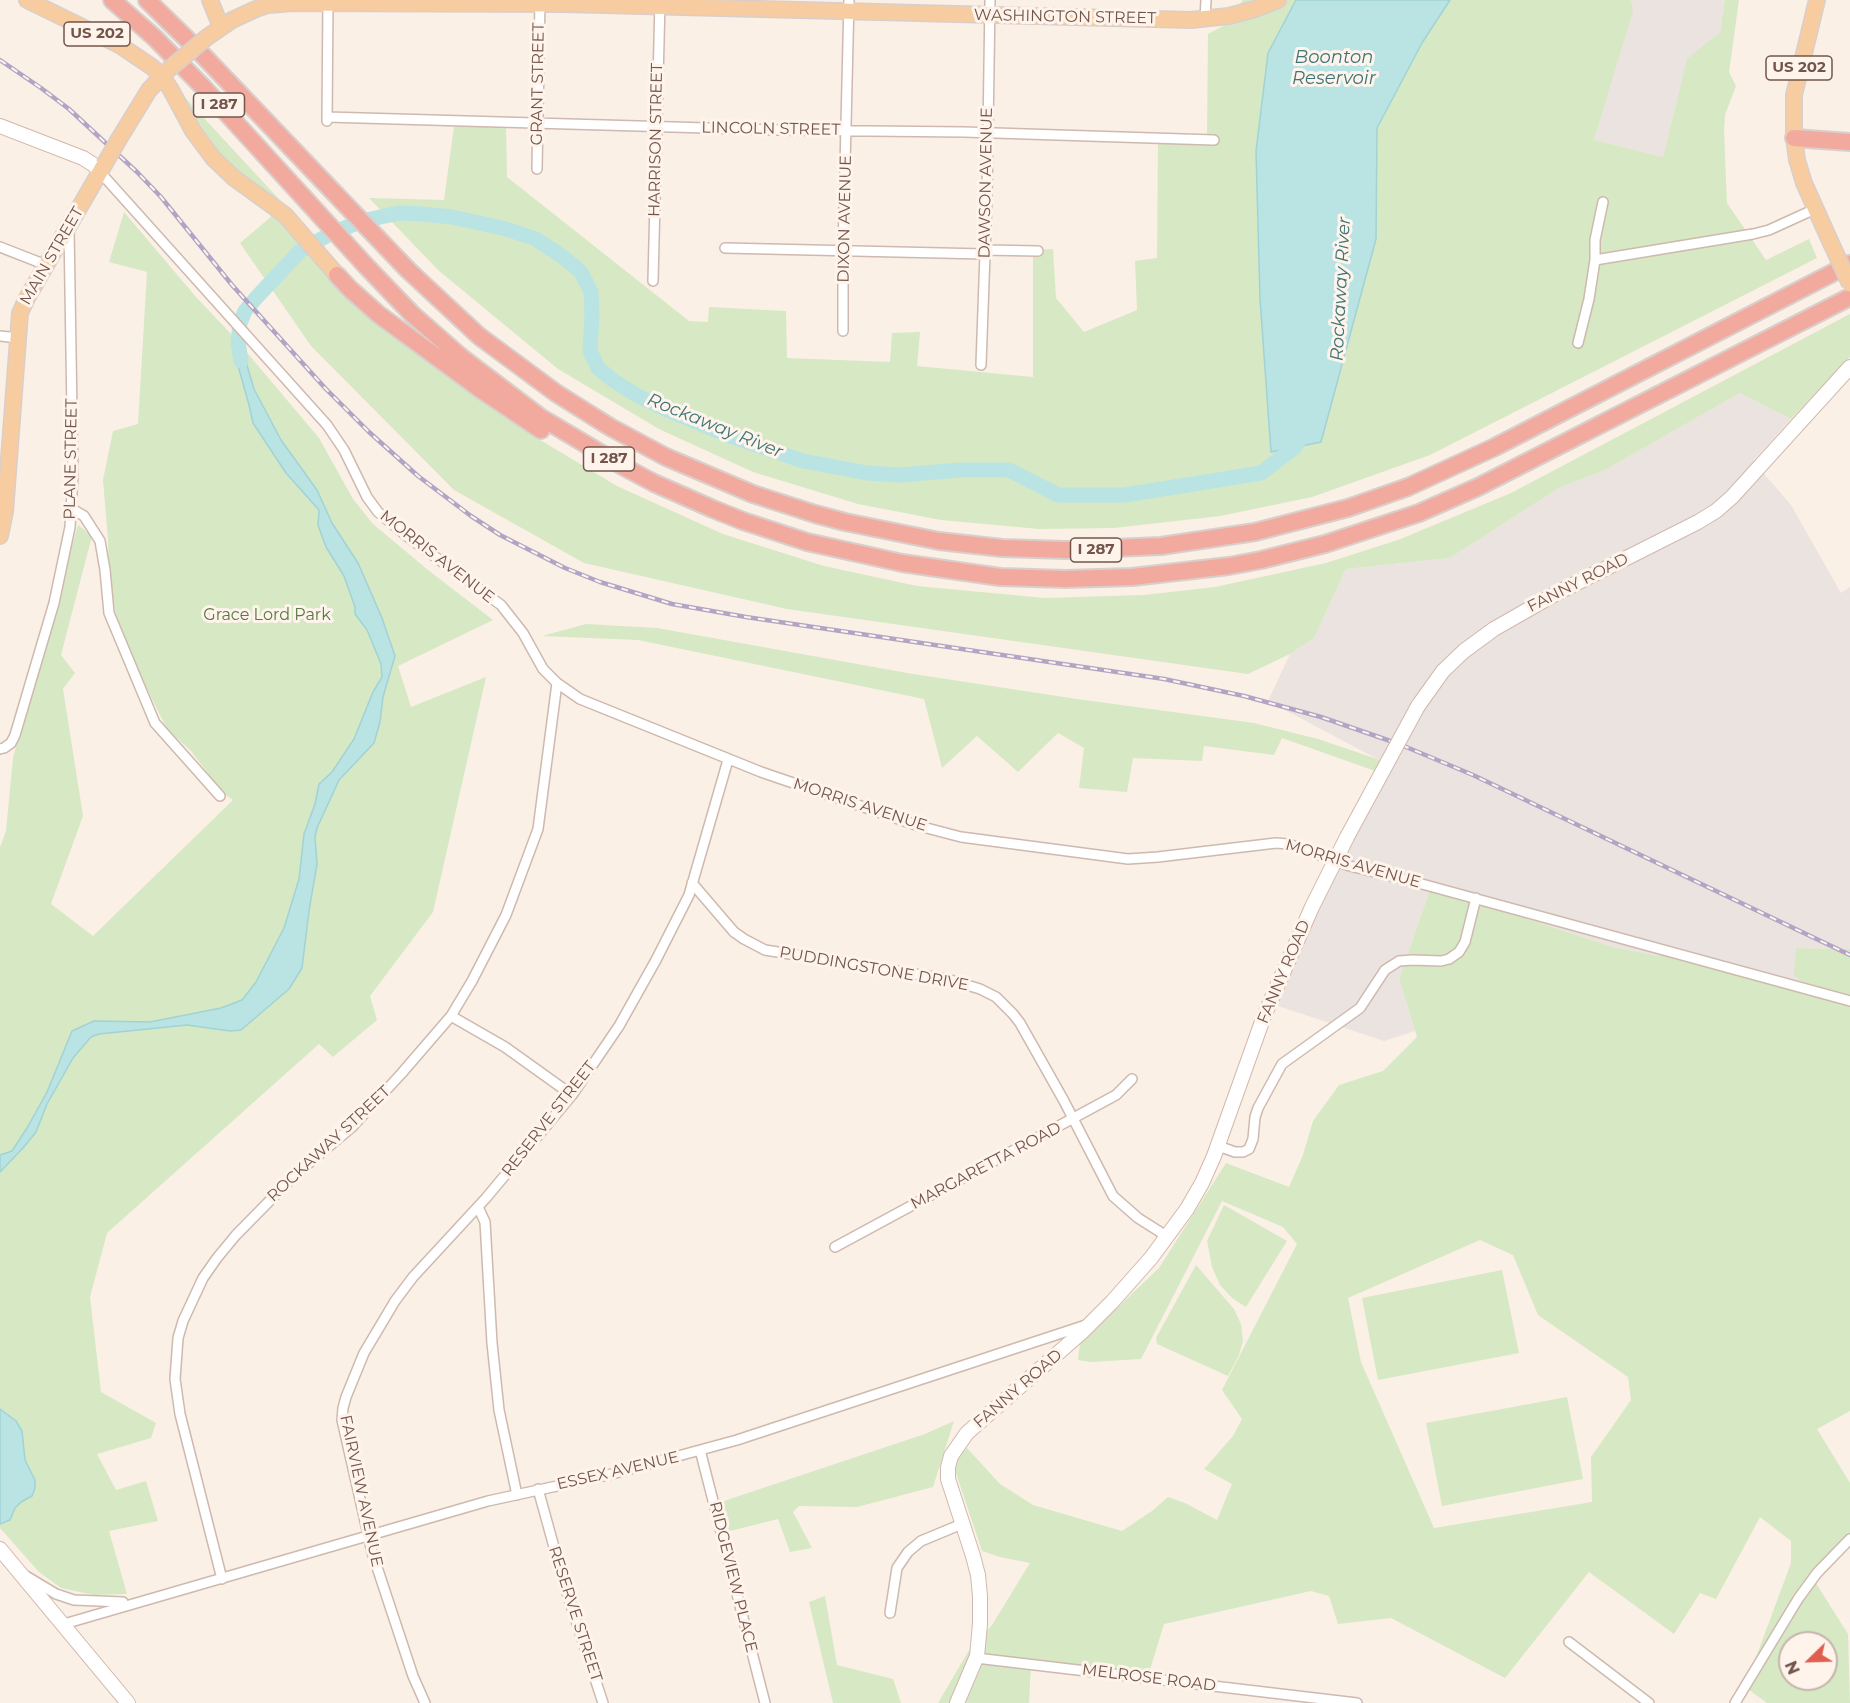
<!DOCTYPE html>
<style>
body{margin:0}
#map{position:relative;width:1850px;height:1703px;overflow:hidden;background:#fbf0e5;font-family:Montserrat,sans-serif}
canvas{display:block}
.north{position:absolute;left:1778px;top:1631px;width:60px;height:60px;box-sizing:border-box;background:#fef4eb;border:2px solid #c6b4ab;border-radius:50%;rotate:247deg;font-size:16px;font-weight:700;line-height:24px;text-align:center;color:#73554b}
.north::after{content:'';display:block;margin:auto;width:21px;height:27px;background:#df5e50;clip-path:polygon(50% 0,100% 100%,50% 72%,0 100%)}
</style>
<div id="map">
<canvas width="1850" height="1703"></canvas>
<div class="north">N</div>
</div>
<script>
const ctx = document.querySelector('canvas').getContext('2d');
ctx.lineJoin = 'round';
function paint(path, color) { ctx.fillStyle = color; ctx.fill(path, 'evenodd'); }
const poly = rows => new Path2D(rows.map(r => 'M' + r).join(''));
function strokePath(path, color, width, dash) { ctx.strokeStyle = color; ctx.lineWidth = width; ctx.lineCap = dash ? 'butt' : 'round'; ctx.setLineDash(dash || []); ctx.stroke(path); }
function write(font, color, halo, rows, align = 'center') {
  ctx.font = font + ' Montserrat,sans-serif'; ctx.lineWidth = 6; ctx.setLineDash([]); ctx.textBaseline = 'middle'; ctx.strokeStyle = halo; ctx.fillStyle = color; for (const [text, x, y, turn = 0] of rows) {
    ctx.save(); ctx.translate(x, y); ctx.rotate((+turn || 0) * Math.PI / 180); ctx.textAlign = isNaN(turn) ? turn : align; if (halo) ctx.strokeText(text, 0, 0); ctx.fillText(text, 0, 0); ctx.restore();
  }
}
paint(poly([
 [1631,0,1725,0,1720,32,1687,60,1663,157,1594,140,1632,11],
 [1740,393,1791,419,1753,461,1791,505,1841,593,1850,587,1850,949,1796,948,1821,997,1659,956,1613,947,1431,887,1399,979,1415,1031,1384,1041,1269,1003,1383,762,1268,701,1290,654,1314,638,1346,569,1450,558,1559,488,1605,470]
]), '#ebe3df');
paint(poly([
 [1243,0,1296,0,1268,53,1260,299,1272,452,1376,239,1377,128,1422,43,1450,0,1631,0,1633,11,1594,140,1663,157,1687,59,1720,32,1725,0,1739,0,1729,72,1736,86,1725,115,1724,130,1727,203,1766,260,1809,239,1817,258,1430,455,1312,497,1220,516,1114,528,1039,529,941,520,858,504,753,472,659,429,558,369,438,270,369,198,444,200,455,119,506,121,507,177,689,321,708,322,709,307,786,311,787,358,890,362,892,333,920,332,917,366,1033,377,1033,250,1053,249,1056,298,1084,332,1137,310,1135,261,1157,258,1158,137,1207,137,1208,34,1223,26],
 [177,89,391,320,444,369,532,435,617,486,723,534,824,566,917,586,1045,598,1144,595,1215,587,1326,563,1398,540,1511,493,1850,314,1850,357,1791,419,1740,393,1605,470,1559,488,1450,558,1346,569,1314,638,1290,654,1248,674,787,609,584,563,454,490,311,346,240,243,279,210,211,153],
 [124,212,196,297,233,336,319,438,353,499,373,524,428,570,493,620,398,666,411,707,486,677,433,912,370,996,377,1020,333,1057,319,1044,107,1233,90,1297,101,1392,156,1423,151,1438,97,1454,116,1490,146,1481,158,1521,109,1531,127,1594,94,1595,61,1588,39,1572,0,1528,0,847,6,831,13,758,45,637,78,525,92,536,61,655,75,673,63,689,83,816,51,904,93,936,233,800,223,793,191,751,167,729,121,636,109,584,108,539,103,480,113,431,138,424,147,272,109,262],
 [586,624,657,628,913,674,1077,699,1254,723,1318,739,1383,761,1378,772,1282,738,1274,755,1204,746,1202,761,1133,758,1127,792,1079,788,1084,748,1058,733,1018,772,977,736,942,768,924,699,638,640,542,636],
 [1431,887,1613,947,1659,956,1667,945,1819,996,1794,975,1796,948,1850,949,1850,1411,1817,1429,1850,1483,1850,1534,1821,1561,1812,1577,1848,1634,1850,1703,1767,1703,1745,1687,1791,1563,1791,1541,1760,1517,1716,1599,1700,1593,1674,1634,1589,1572,1505,1678,1391,1618,1338,1624,1329,1596,1311,1591,1164,1624,1148,1676,1031,1666,1029,1703,938,1703,968,1652,992,1625,1030,1563,1000,1557,982,1551,955,1470,959,1455,967,1448,1000,1484,1033,1505,1122,1531,1152,1511,1168,1497,1185,1503,1217,1520,1232,1484,1204,1469,1233,1436,1242,1419,1222,1390,1297,1244,1283,1227,1222,1201,1141,1359,1091,1362,1078,1360,1080,1343,1159,1268,1226,1163,1289,1187,1303,1155,1313,1121,1339,1085,1383,1071,1417,1037,1399,979],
 [1480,1240,1513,1255,1538,1315,1628,1377,1631,1400,1591,1457,1592,1502,1434,1528,1361,1362,1348,1298],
 [1790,1643,1826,1643,1826,1679,1790,1679],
 [1224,1205,1287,1241,1246,1307,1232,1298,1220,1285,1212,1267,1207,1241],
 [1196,1265,1234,1309,1241,1324,1243,1341,1239,1355,1228,1376,1157,1344,1156,1338],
 [1502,1270,1519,1353,1378,1380,1362,1298],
 [1567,1397,1583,1479,1442,1506,1426,1423],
 [954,1421,933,1487,857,1507,799,1506,793,1512,812,1548,790,1552,778,1519,722,1533,715,1504,925,1434],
 [825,1596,837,1665,893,1679,901,1703,833,1703,809,1602]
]), '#d7e8c4');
const water = poly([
 [1296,0,1450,0,1422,43,1377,128,1376,239,1321,442,1271,452,1260,299,1256,151,1268,53,1296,0],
 [233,336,246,351,247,365,254,389,281,440,317,490,332,523,358,563,382,618,395,656,383,697,380,722,374,743,339,780,317,828,315,837,317,864,309,911,302,968,289,989,241,1030,230,1031,187,1025,99,1034,91,1037,73,1058,47,1104,36,1132,23,1148,0,1172,0,1155,12,1151,27,1128,47,1092,72,1031,94,1021,150,1022,221,1008,242,1000,256,982,284,928,299,879,304,834,315,804,319,784,332,772,354,739,373,692,382,677,381,664,367,630,355,614,355,607,344,576,326,547,318,525,319,510,286,473,253,423,249,405,237,362,233,336],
 [0,1409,16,1421,22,1431,25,1460,35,1480,35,1488,32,1496,21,1502,15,1508,10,1520,0,1524,0,1409]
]);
paint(water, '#bae3e4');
strokePath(water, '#a1d3d5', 1.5);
strokePath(poly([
 [241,361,238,342,240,323,245,311,256,298,300,251,330,234,362,221,399,213,422,214,452,217,506,229,536,239,563,257,581,272,591,292,592,315,590,351,598,368,614,381,638,396,665,409,730,436,803,461,867,473,900,475,960,470,1009,470,1058,495,1125,495,1261,473,1295,447,1305,431]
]), '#bae3e4', 15);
const street = poly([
 [1205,19,1206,0],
 [327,117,776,130,964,132,1214,140],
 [327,121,328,0],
 [537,169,540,0],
 [100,172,327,425,344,450,367,497,378,512,408,537,501,605,523,633,543,669,557,683,580,699,761,772,919,826,961,837,1128,859,1158,857,1276,843,1288,844,1350,866,1422,884,1850,1001],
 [0,247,46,265],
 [725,248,984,254],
 [984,250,1038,251],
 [1595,260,1753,234,1769,230,1815,209],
 [653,281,660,1],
 [843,331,843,250,849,0],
 [0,336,18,338],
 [1578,343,1589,299,1595,260,1595,240,1603,202],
 [981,365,987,198,990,0],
 [72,509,84,516,100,541,105,570,109,613,155,723,220,796],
 [0,749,4,748,11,743,15,735,54,603,70,527,73,476,69,228],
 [692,883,734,932,744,939,765,950,947,979,980,989,996,997,1013,1014,1020,1023,1064,1101,1113,1196,1138,1218,1168,1237],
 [451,1016,505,1047,572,1095],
 [1218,1146,1235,1152,1243,1152,1249,1149,1253,1139,1255,1117,1258,1108,1282,1064,1360,1008,1385,970,1399,961,1413,960,1441,961,1449,959,1459,952,1465,942,1476,898],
 [478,1207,485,1222,492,1343,499,1410,517,1495],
 [835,1247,1116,1095,1132,1079],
 [700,1450,765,1703],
 [538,1489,565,1587,603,1703],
 [26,1576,56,1594,74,1600,123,1602],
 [222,1579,180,1414,175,1379,178,1338,183,1321,203,1278,217,1258,236,1235,295,1175,352,1127,401,1074,451,1016,472,981,506,915,538,829,557,683],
 [890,1613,897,1568,908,1552,921,1541,962,1524],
 [64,1624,488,1501,612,1474,737,1440,1086,1325],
 [1569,1642,1649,1703],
 [976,1658,1357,1703],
 [425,1703,413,1676,372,1552,342,1420,343,1408,346,1397,364,1353,395,1301,413,1277,486,1198,572,1095,619,1026,656,960,689,895,728,760],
 [1735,1703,1798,1599,1817,1573,1850,1539]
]);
const secondary = poly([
 [0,126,83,158,94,165,100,172],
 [1418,706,1443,671,1464,651,1494,629,1557,593,1698,522,1716,511,1732,497,1850,367],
 [0,1549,128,1703],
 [957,1703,977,1656,980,1624,980,1596,978,1575,973,1556,948,1479,948,1467,951,1456,967,1433,1082,1332,1112,1302,1151,1258,1187,1209,1202,1183,1214,1156,1264,1016,1312,907,1347,837]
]);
const primary = poly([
 [27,0,121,46,152,67,162,76,171,90,193,131,213,158,234,178,285,215,337,275],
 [210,0,221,27],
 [1817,0,1794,95,1794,138,1797,160,1804,183,1830,241],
 [206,38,232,20,256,9,268,5,293,3,564,4,1191,20,1229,16,1255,9,1278,0],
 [119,139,149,90,167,71],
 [0,536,5,512,20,313,27,298,104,165]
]);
const highway = poly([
 [112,0,155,38,202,86,367,267,412,314,461,357,540,417,624,467,654,483,713,509,743,521,807,542,902,563,1000,577,1066,579,1132,577,1229,566,1261,560,1325,544,1419,513,1478,487,1850,297],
 [147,0,195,47,408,270,479,336,556,393,610,427,666,457,753,494,815,514,845,522,939,541,1002,548,1066,550,1161,546,1255,532,1348,508,1408,487,1495,447,1850,264],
 [1794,138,1850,142],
 [337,275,350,289,378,314,480,389,541,430]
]);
strokePath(street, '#ceb9af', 12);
strokePath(secondary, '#d1b8ac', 16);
strokePath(primary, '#d8cfcd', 18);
strokePath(highway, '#d8cfcd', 20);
strokePath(street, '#fff', 9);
strokePath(secondary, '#fff', 14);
strokePath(primary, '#f7cca0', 15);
strokePath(highway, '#f2aa9f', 16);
const rail = poly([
 [0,60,41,88,69,109,137,172,161,197,232,285,325,388,369,432,418,476,471,516,500,535,565,568,600,582,672,604,746,617,1164,679,1244,696,1321,717,1399,744,1473,775,1850,955]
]);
strokePath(rail, '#b1a4c4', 4.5);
strokePath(rail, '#fef4eb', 2, [7]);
const secondaryBridge = poly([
 [1347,837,1418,706]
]);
const primaryBridge = poly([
 [168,70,206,38],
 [104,165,119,139],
 [1830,241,1850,284]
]);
strokePath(secondaryBridge, '#d1b8ac', 16, []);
strokePath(primaryBridge, '#d8cfcd', 18, []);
strokePath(secondaryBridge, '#fff', 14);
strokePath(primaryBridge, '#f7cca0', 15);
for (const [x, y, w] of [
 [97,34,66],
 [1799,68,66],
 [219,105,51],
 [609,459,51],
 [1096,550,51]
]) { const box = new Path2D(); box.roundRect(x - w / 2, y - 12, w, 24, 4.5); ctx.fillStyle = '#fef4eb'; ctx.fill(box); strokePath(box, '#73554b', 1.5); }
write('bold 15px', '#73554b', null, [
 ["US 202",97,34],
 ["US 202",1799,68],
 ["I 287",219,105],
 ["I 287",609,459],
 ["I 287",1096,550]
]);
write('16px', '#73554b', '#fef4eb', [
 ["WASHINGTON STREET",1065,17,1],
 ["GRANT STREET",538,84,-89],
 ["LINCOLN STREET",771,129,1],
 ["HARRISON STREET",656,140,-89],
 ["DAWSON AVENUE",986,183,-89],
 ["DIXON AVENUE",845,219,-89],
 ["MAIN STREET",52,256,-60],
 ["PLANE STREET",71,459,-89],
 ["MORRIS AVENUE",437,557,38],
 ["FANNY ROAD",1578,583,-27],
 ["MORRIS AVENUE",860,805,18],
 ["MORRIS AVENUE",1353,864,16],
 ["PUDDINGSTONE DRIVE",874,969,10],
 ["FANNY ROAD",1284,972,-67],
 ["RESERVE STREET",549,1119,-52],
 ["ROCKAWAY STREET",329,1144,-43],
 ["MARGARETTA ROAD",986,1166,-28],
 ["FANNY ROAD",1018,1389,-41],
 ["ESSEX AVENUE",618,1471,-13],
 ["FAIRVIEW AVENUE",361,1491,78],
 ["RIDGEVIEW PLACE",733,1577,76],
 ["RESERVE STREET",575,1614,72],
 ["MELROSE ROAD",1149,1678,7]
]);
write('16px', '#5a7844', '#fef4eb', [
 ["Grace Lord Park",267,615]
]);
write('italic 18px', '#407578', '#fef4eb', [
 ["Boonton",1334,58],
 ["Reservoir",1334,79],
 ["Rockaway River",1341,289,-87],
 ["Rockaway River",715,426,22]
]);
</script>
